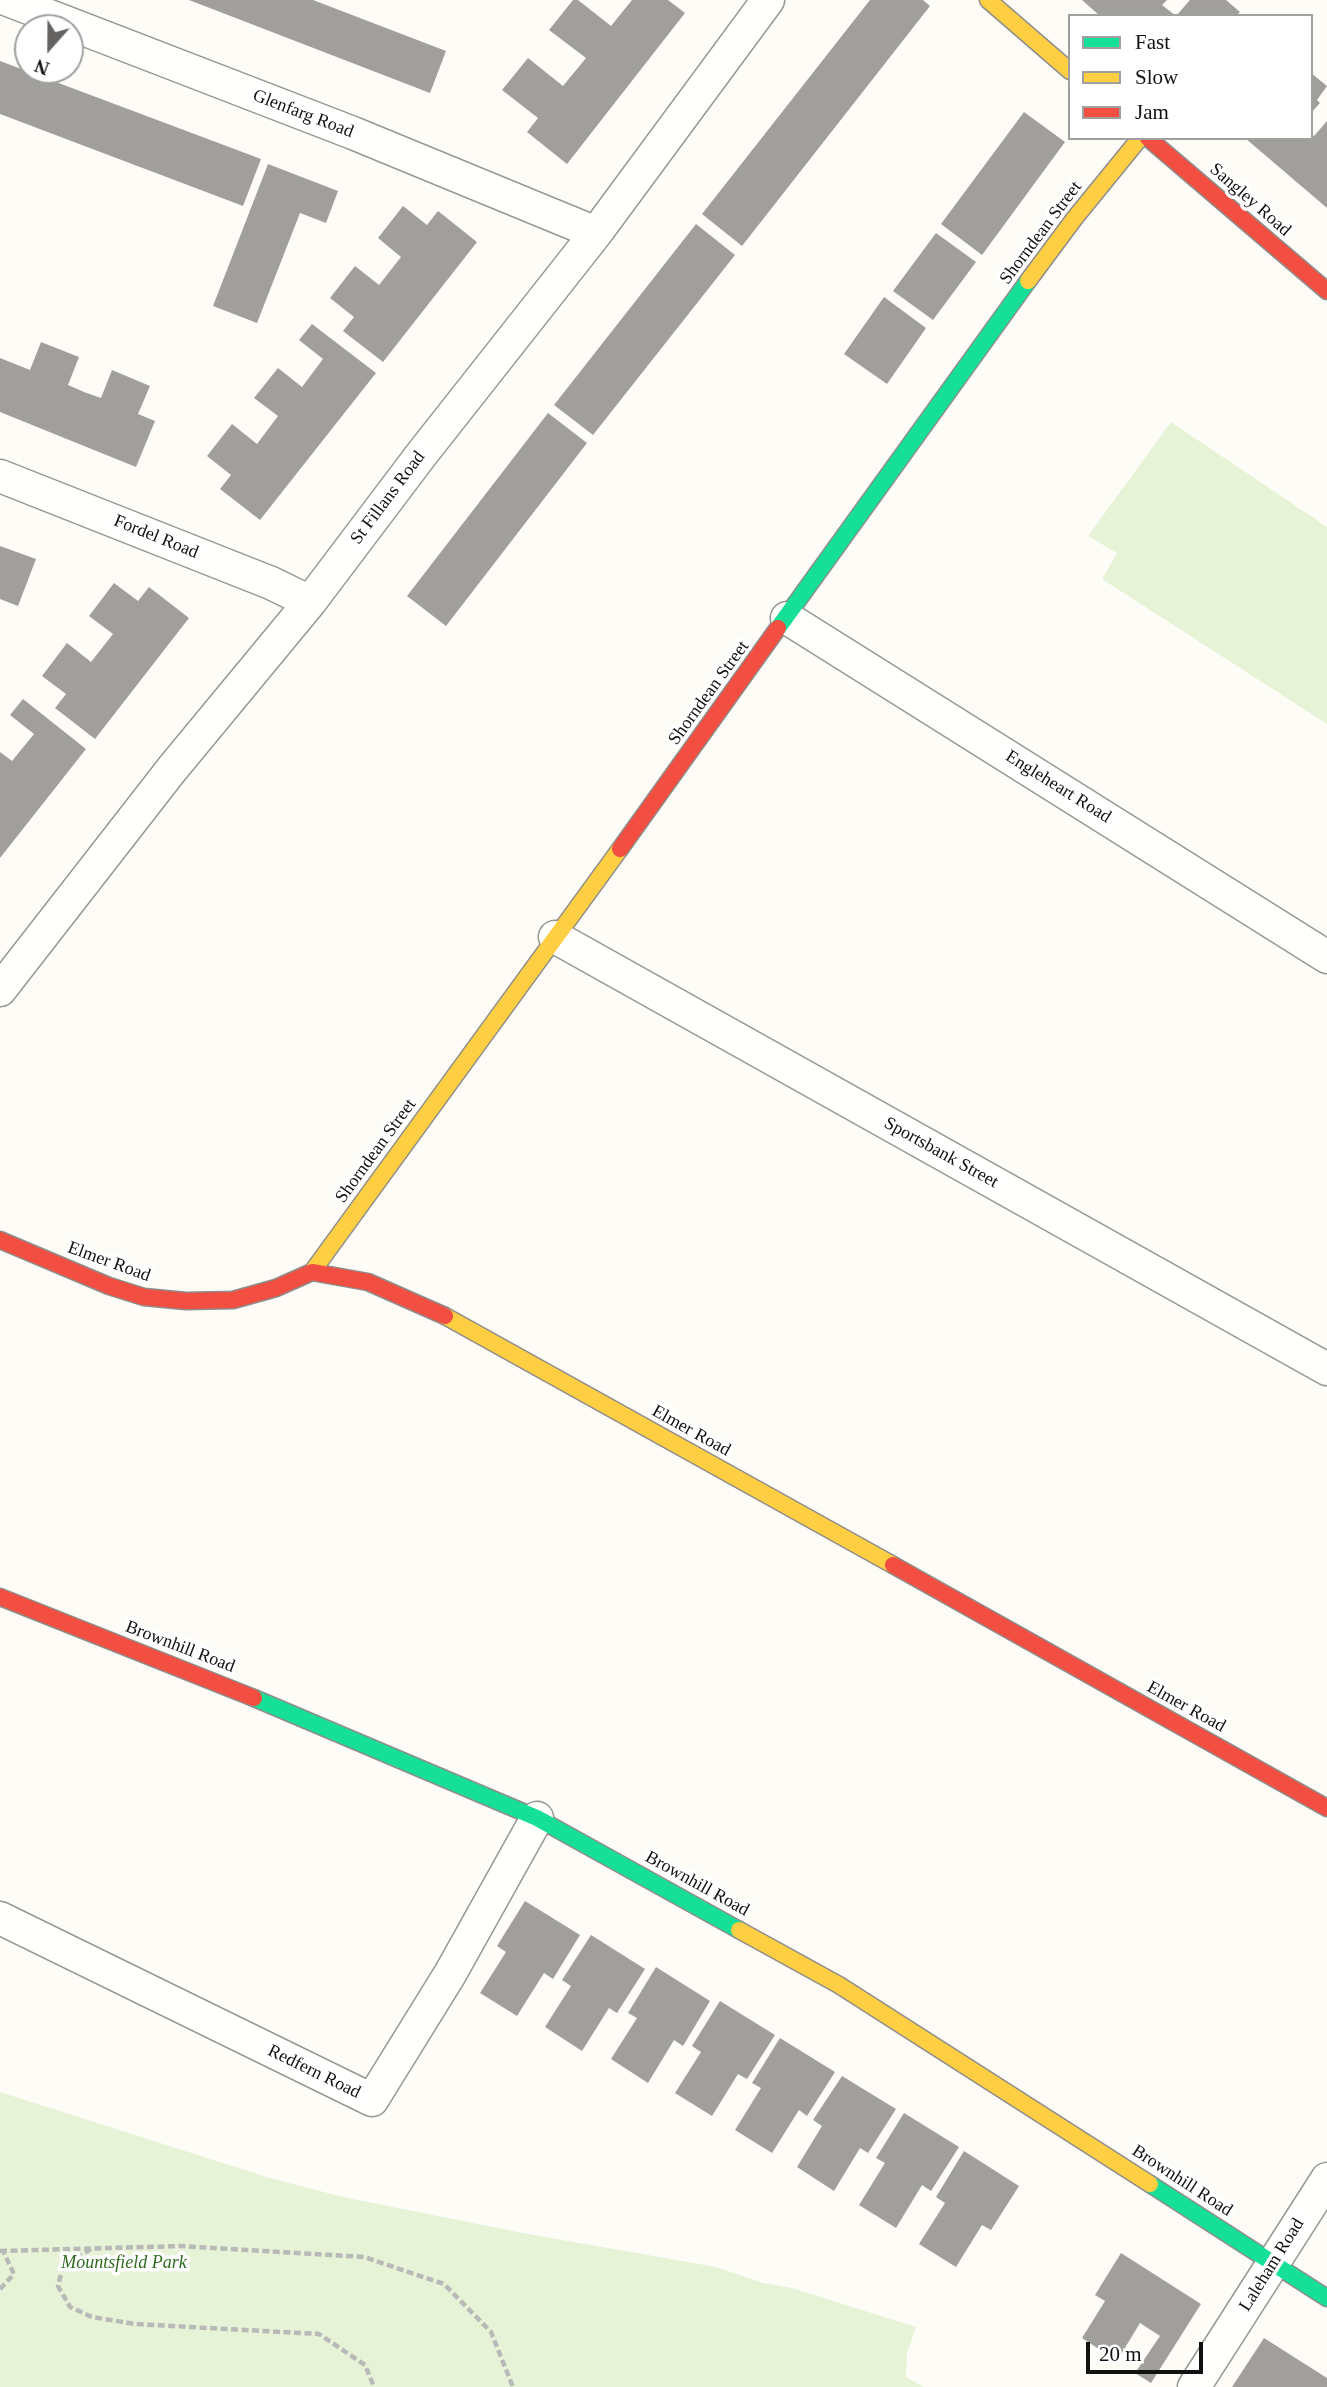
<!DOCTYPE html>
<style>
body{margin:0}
#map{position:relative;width:1327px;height:2387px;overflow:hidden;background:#fdfcf7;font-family:Georgia,serif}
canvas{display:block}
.legend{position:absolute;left:1068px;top:14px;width:245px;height:126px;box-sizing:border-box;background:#fff;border:2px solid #a0a0a0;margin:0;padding:9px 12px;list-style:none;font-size:21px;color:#111}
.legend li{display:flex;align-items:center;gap:14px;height:35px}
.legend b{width:35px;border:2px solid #a0a0a0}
.north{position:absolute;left:14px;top:14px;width:70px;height:70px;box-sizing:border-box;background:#fff;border:2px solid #a0a0a0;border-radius:50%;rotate:201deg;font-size:19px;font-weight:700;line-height:28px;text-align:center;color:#111}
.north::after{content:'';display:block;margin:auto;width:24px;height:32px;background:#646362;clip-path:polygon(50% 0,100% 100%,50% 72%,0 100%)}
.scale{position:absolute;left:1086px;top:2342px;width:117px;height:32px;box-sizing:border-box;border:4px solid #111;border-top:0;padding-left:9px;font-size:21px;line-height:24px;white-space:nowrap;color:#111;-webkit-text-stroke:5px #fff;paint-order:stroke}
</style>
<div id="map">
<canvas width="1327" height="2387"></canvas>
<ul class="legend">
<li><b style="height:9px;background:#16e098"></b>Fast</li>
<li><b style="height:9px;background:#ffcf43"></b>Slow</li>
<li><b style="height:9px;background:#f24e42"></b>Jam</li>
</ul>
<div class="north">N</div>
<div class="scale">20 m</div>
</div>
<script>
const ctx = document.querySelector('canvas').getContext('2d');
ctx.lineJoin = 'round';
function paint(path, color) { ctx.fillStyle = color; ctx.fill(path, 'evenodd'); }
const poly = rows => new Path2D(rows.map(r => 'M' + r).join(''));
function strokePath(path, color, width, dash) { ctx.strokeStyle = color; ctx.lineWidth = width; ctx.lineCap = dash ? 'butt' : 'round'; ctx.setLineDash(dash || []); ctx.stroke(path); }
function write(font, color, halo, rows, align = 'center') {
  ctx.font = font + ' Georgia,serif'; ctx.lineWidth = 7; ctx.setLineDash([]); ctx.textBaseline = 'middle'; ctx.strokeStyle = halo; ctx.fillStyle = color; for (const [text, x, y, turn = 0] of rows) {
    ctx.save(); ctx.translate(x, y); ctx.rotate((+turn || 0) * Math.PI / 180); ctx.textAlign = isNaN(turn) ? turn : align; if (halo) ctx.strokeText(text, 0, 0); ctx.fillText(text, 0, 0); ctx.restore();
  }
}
paint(poly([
 [1171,422,1327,527,1327,724,1102,579,1117,553,1088,536],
 [0,2092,270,2178,343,2197,528,2234,716,2267,763,2283,792,2288,916,2327,907,2353,906,2377,924,2387,0,2387]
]), '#e7f3d7');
paint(poly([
 [189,0,313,0,446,51,430,93],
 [573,0,578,0,611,26,632,0,668,0,685,13,567,164,527,132,538,118,502,90,528,58,563,86,586,58,549,30],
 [870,0,923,0,930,6,742,246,702,214],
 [1082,0,1167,0,1162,5,1176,16,1100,16],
 [1190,0,1226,0,1240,12,1236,16,1176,16],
 [0,61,261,159,243,206,0,114],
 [1311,73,1327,86,1317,100,1320,103,1311,113],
 [1024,112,1065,142,982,255,941,224],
 [1327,121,1327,208,1245,138,1311,138,1311,134,1314,136],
 [268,164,338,191,326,223,300,213,257,323,213,306],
 [403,206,427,225,438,211,477,242,383,362,343,331,354,317,330,298,355,266,379,285,401,257,378,238],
 [696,224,735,255,593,435,554,405],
 [936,233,976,262,933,320,893,291],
 [884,297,926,328,887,384,844,354],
 [312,324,376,373,260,520,220,489,231,475,207,456,232,424,257,444,278,416,254,398,278,368,302,387,323,359,299,340],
 [41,342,79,357,68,385,84,392,101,398,112,370,150,386,138,414,155,421,136,467,0,412,0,358,30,370],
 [548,413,587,443,446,626,407,596],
 [0,546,36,559,18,606,0,599],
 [114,583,138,601,149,587,189,618,95,739,55,708,66,694,42,676,67,643,91,662,113,634,89,616],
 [23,699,86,749,0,858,0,752,12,761,34,734,10,715],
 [525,1901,580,1935,553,1979,544,1973,517,2016,480,1993,506,1952,497,1946],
 [591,1935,645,1969,617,2013,609,2008,582,2051,545,2027,571,1986,562,1980],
 [656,1967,710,2001,683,2046,674,2040,648,2083,611,2059,637,2018,628,2013],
 [720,2001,775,2035,747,2079,738,2074,712,2116,675,2093,701,2052,692,2046],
 [780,2038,835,2072,807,2116,799,2110,772,2153,735,2130,761,2088,752,2083],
 [842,2076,896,2109,868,2153,860,2148,834,2191,797,2167,822,2126,813,2120],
 [904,2113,959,2147,931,2191,922,2185,896,2228,859,2205,885,2163,876,2158],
 [964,2151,1019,2186,991,2230,982,2225,956,2267,919,2244,945,2203,936,2197],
 [1121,2253,1201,2304,1151,2383,1135,2373,1160,2336,1140,2323,1117,2361,1082,2338,1105,2301,1095,2295],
 [1264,2338,1327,2378,1327,2387,1232,2387]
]), '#a19f9c');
const street = poly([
 [8,0,353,133,596,233],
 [0,476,271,583,310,602],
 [787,618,1327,957],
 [555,937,1327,1369],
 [0,990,172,769,310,602,421,455,596,233,768,0],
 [0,1918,372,2100,450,1974,537,1818],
 [1194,2387,1327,2179]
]);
const fast = poly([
 [778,628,1028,281],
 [254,1698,537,1818,739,1930],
 [1150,2184,1327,2298]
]);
const slow = poly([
 [988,0,1070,71],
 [1028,281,1074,219,1140,138],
 [312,1272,620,849],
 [445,1316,893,1565],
 [739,1930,839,1985,1150,2184]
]);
const jam = poly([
 [1148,138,1327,291],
 [620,849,778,628],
 [0,1240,109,1286,144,1297,186,1301,233,1300,276,1288,312,1272,368,1282,445,1316],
 [893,1565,1327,1808],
 [0,1597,254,1698]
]);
strokePath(street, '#979795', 35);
strokePath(fast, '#8e8d8b', 19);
strokePath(slow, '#8e8d8b', 19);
strokePath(jam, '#8e8d8b', 19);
strokePath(poly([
 [91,2249,63,2266,58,2286,70,2307,92,2317,135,2324,319,2334,365,2365,374,2387],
 [0,2251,180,2246,364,2257,444,2284,491,2332,513,2387],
 [0,2289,14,2274,3,2251]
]), '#b9b9b8', 4.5, [7, 3.5]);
strokePath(street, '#fffffe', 32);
strokePath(fast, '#16e098', 16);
strokePath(slow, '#ffcf43', 16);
strokePath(jam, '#f24e42', 16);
write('18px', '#111', '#fff', [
 ["Glenfarg Road",303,114,21],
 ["Sangley Road",1250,200,41],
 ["Shorndean Street",1041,233,-53],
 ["St Fillans Road",388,498,-53],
 ["Fordel Road",156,537,22],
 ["Shorndean Street",709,693,-54],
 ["Engleheart Road",1058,787,32],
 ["Shorndean Street",376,1151,-54],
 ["Sportsbank Street",941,1153,29],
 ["Elmer Road",109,1262,20],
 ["Elmer Road",691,1431,29],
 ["Brownhill Road",180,1647,21],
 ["Elmer Road",1186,1707,29],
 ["Brownhill Road",697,1884,29],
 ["Redfern Road",314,2072,26],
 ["Brownhill Road",1182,2181,33],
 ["Laleham Road",1272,2265,-58]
]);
write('italic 18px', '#2f6b1f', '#fff', [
 ["Mountsfield Park",124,2263]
]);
</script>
